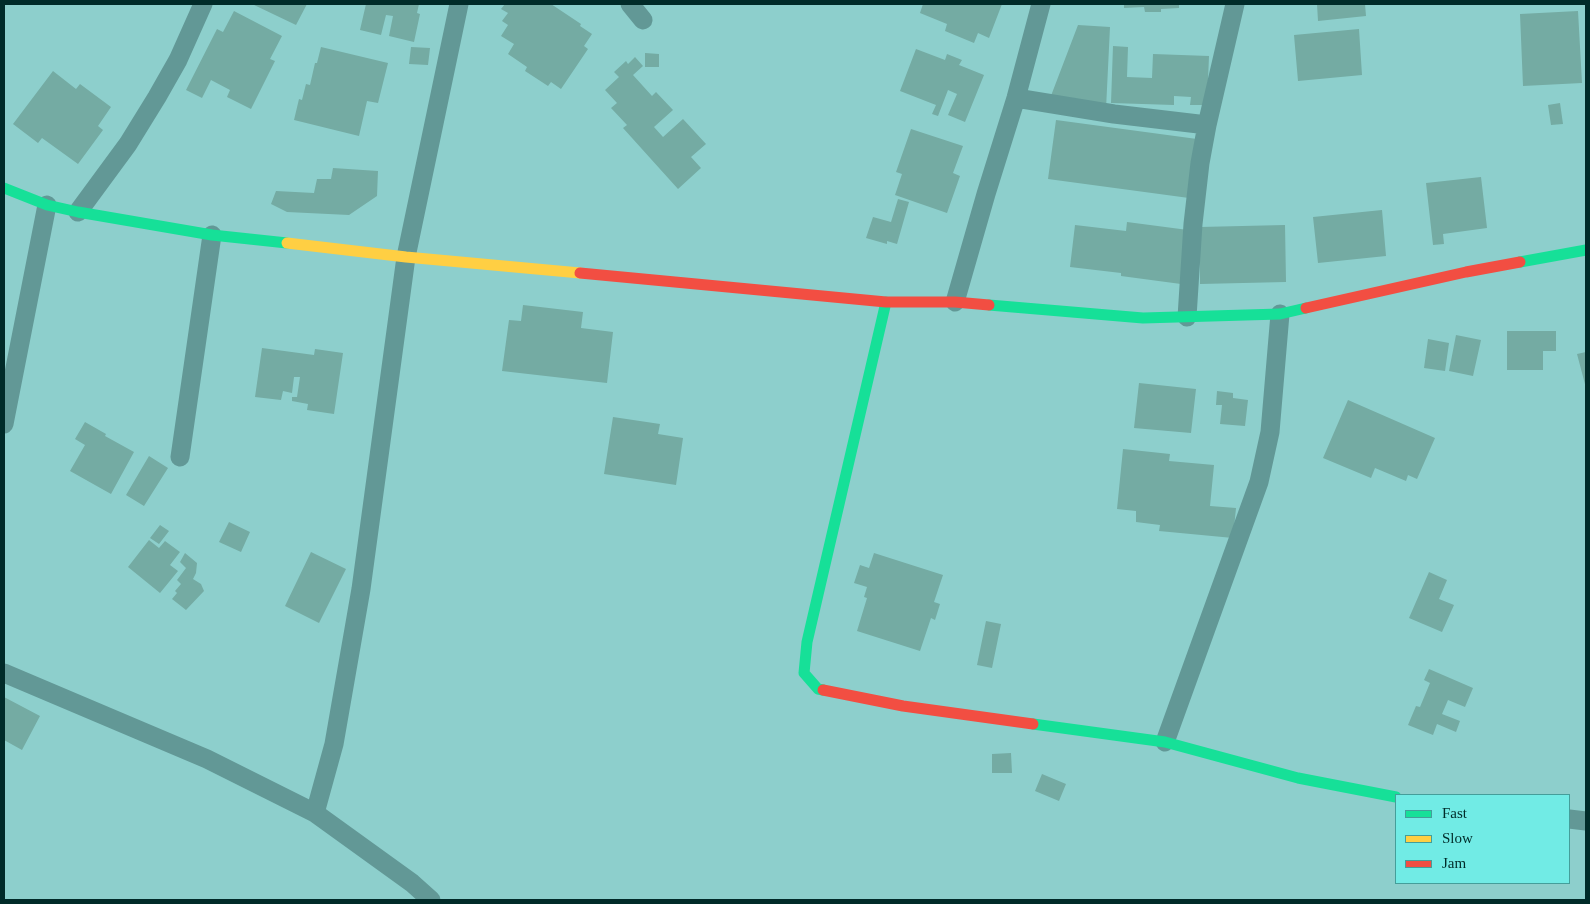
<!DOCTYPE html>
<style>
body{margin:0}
#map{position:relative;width:1590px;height:904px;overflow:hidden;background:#8dcfcc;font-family:Georgia,serif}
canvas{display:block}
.frame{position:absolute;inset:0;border:5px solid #012b29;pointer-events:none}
.legend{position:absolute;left:1395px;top:794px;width:175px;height:90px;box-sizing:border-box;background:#71ebe5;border:1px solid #449e9a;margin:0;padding:6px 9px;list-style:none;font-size:15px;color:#012b29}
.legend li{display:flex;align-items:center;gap:10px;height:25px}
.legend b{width:25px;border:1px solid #449e9a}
</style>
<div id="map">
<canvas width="1590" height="904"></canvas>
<div class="frame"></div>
<ul class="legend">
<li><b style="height:6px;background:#16e098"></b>Fast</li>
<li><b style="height:6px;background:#ffcf43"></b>Slow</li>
<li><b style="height:6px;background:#f24e42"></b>Jam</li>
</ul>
</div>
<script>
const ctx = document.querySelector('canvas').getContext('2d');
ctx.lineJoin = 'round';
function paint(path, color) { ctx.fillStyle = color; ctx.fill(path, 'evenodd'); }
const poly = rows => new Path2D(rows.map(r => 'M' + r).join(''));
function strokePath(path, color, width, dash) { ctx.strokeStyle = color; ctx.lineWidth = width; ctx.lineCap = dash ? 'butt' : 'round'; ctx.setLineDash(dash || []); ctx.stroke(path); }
paint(poly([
 [252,4,307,4,296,25],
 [366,4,419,4,417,13,420,14,414,42,389,36,393,16,386,15,381,35,360,30],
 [505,4,551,4,581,24,580,26,592,34,584,46,588,49,561,89,551,82,548,86,525,71,527,67,508,54,514,44,501,36,508,25,502,21,508,13,501,9],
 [923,4,1002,4,989,38,978,33,974,43,945,31,947,24,920,13],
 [1124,4,1179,4,1179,8,1161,9,1161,12,1145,12,1144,7,1124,8],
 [1317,4,1365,4,1366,16,1318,21],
 [234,11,282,36,270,59,275,61,251,109,227,97,230,90,211,80,202,98,186,90,217,29,223,32],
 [1578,11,1582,83,1523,86,1520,14],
 [1078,25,1110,27,1106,109,1049,101],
 [1359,29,1362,75,1298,81,1294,35],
 [1113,46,1128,47,1127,77,1152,78,1153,54,1209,56,1207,105,1190,105,1191,97,1174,96,1174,105,1111,103],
 [321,47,388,63,378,103,367,101,359,136,294,120,299,99,302,100,306,84,310,85,315,63,317,63],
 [411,47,430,48,428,65,409,64],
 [916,49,945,60,947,54,962,60,959,65,984,75,965,122,948,115,957,94,948,90,938,116,932,114,936,105,900,91],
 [645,53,659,54,659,67,645,67],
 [635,57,643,66,633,75,652,96,656,92,673,110,654,127,663,137,683,119,706,144,691,157,701,168,678,189,623,128,627,125,611,108,617,103,605,90,619,77,614,72,626,61,628,64],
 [53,71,76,89,80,84,111,107,98,126,103,130,78,164,42,138,38,143,13,124],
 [1560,103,1563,124,1551,125,1548,105],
 [1056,120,1197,139,1189,198,1048,179],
 [911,129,963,146,953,173,960,176,947,213,895,195,902,174,896,172],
 [333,168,378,171,377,196,349,215,287,212,271,204,276,191,314,193,317,179,331,179],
 [1481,177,1487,228,1443,234,1444,244,1433,245,1426,183],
 [898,199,909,202,897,244,887,241,887,244,866,238,873,217,891,222],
 [1382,210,1386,256,1318,263,1313,217],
 [1127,222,1188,230,1181,284,1121,276,1121,273,1070,267,1075,225,1126,231],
 [1285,225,1286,282,1200,284,1200,227],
 [523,305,583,312,581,328,613,332,607,383,502,371,509,320,521,321],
 [1507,331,1556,331,1556,351,1543,351,1543,370,1507,370],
 [1456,335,1481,340,1473,376,1449,371],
 [1428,339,1449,343,1445,371,1424,368],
 [262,348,314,355,315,349,343,353,334,414,307,410,308,404,292,401,292,397,297,397,300,377,294,377,292,393,283,391,281,400,255,397],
 [1586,352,1586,388,1577,354],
 [1139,383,1196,389,1191,433,1134,428],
 [1217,391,1233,393,1233,398,1248,400,1245,426,1220,424,1222,405,1216,405],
 [1348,400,1435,438,1417,479,1408,475,1406,481,1375,468,1371,478,1323,458],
 [613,417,660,424,658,434,683,438,676,485,604,474],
 [85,422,106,434,105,436,134,452,111,494,70,471,85,445,75,439],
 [1123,449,1170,454,1169,461,1214,465,1210,506,1236,508,1233,538,1159,531,1160,525,1136,522,1136,511,1117,509],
 [149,456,168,468,144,506,126,495],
 [229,522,250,532,241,552,219,542],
 [160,525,169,531,159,544,150,538],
 [149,540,159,548,165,541,180,552,170,565,178,571,160,593,128,567],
 [311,552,346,569,319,623,285,606],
 [185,553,197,563,196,573,193,579,201,584,204,591,186,610,172,599,177,593,175,591,181,584,177,580,186,568,180,562],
 [874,553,943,575,934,602,940,604,935,620,931,618,920,651,857,631,867,598,864,597,867,587,854,583,860,565,869,568],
 [1429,572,1447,580,1439,599,1454,605,1442,632,1409,618],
 [986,621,1001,624,992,668,977,665],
 [1429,669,1473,688,1465,707,1448,700,1442,714,1460,721,1456,732,1437,724,1433,735,1408,725,1416,706,1420,707,1430,683,1424,680],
 [4,697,40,716,22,750,4,740],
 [1011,753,1012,773,992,773,992,754],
 [1042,774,1066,784,1059,801,1035,791]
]), '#74aba3');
strokePath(poly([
 [630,4,643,20],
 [1016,98,1114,114,1207,125],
 [78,212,128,144,157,97,178,60,203,4],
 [955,302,986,194,1016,98,1041,4],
 [1187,317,1193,224,1200,163,1207,125,1235,4],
 [4,424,47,205],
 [180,457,212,235],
 [4,673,207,759,315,813,412,883,431,900],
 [1165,742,1259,482,1270,432,1280,314],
 [315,813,334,744,361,589,406,257,459,4],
 [1569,819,1586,821]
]), '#629896', 19);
strokePath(poly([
 [4,188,47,205,78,212,212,235,287,243],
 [1520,262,1586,250],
 [989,305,1143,318,1280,314,1306,308],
 [823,690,818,689,804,673,807,642,886,302],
 [1033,724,1165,742,1298,778,1396,797]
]), '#16e098', 11);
strokePath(poly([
 [287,243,406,257,580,273]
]), '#ffcf43', 11);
strokePath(poly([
 [580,273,886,302,955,302,989,305],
 [1306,308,1466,272,1520,262],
 [823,690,903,706,1033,724]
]), '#f24e42', 11);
</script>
